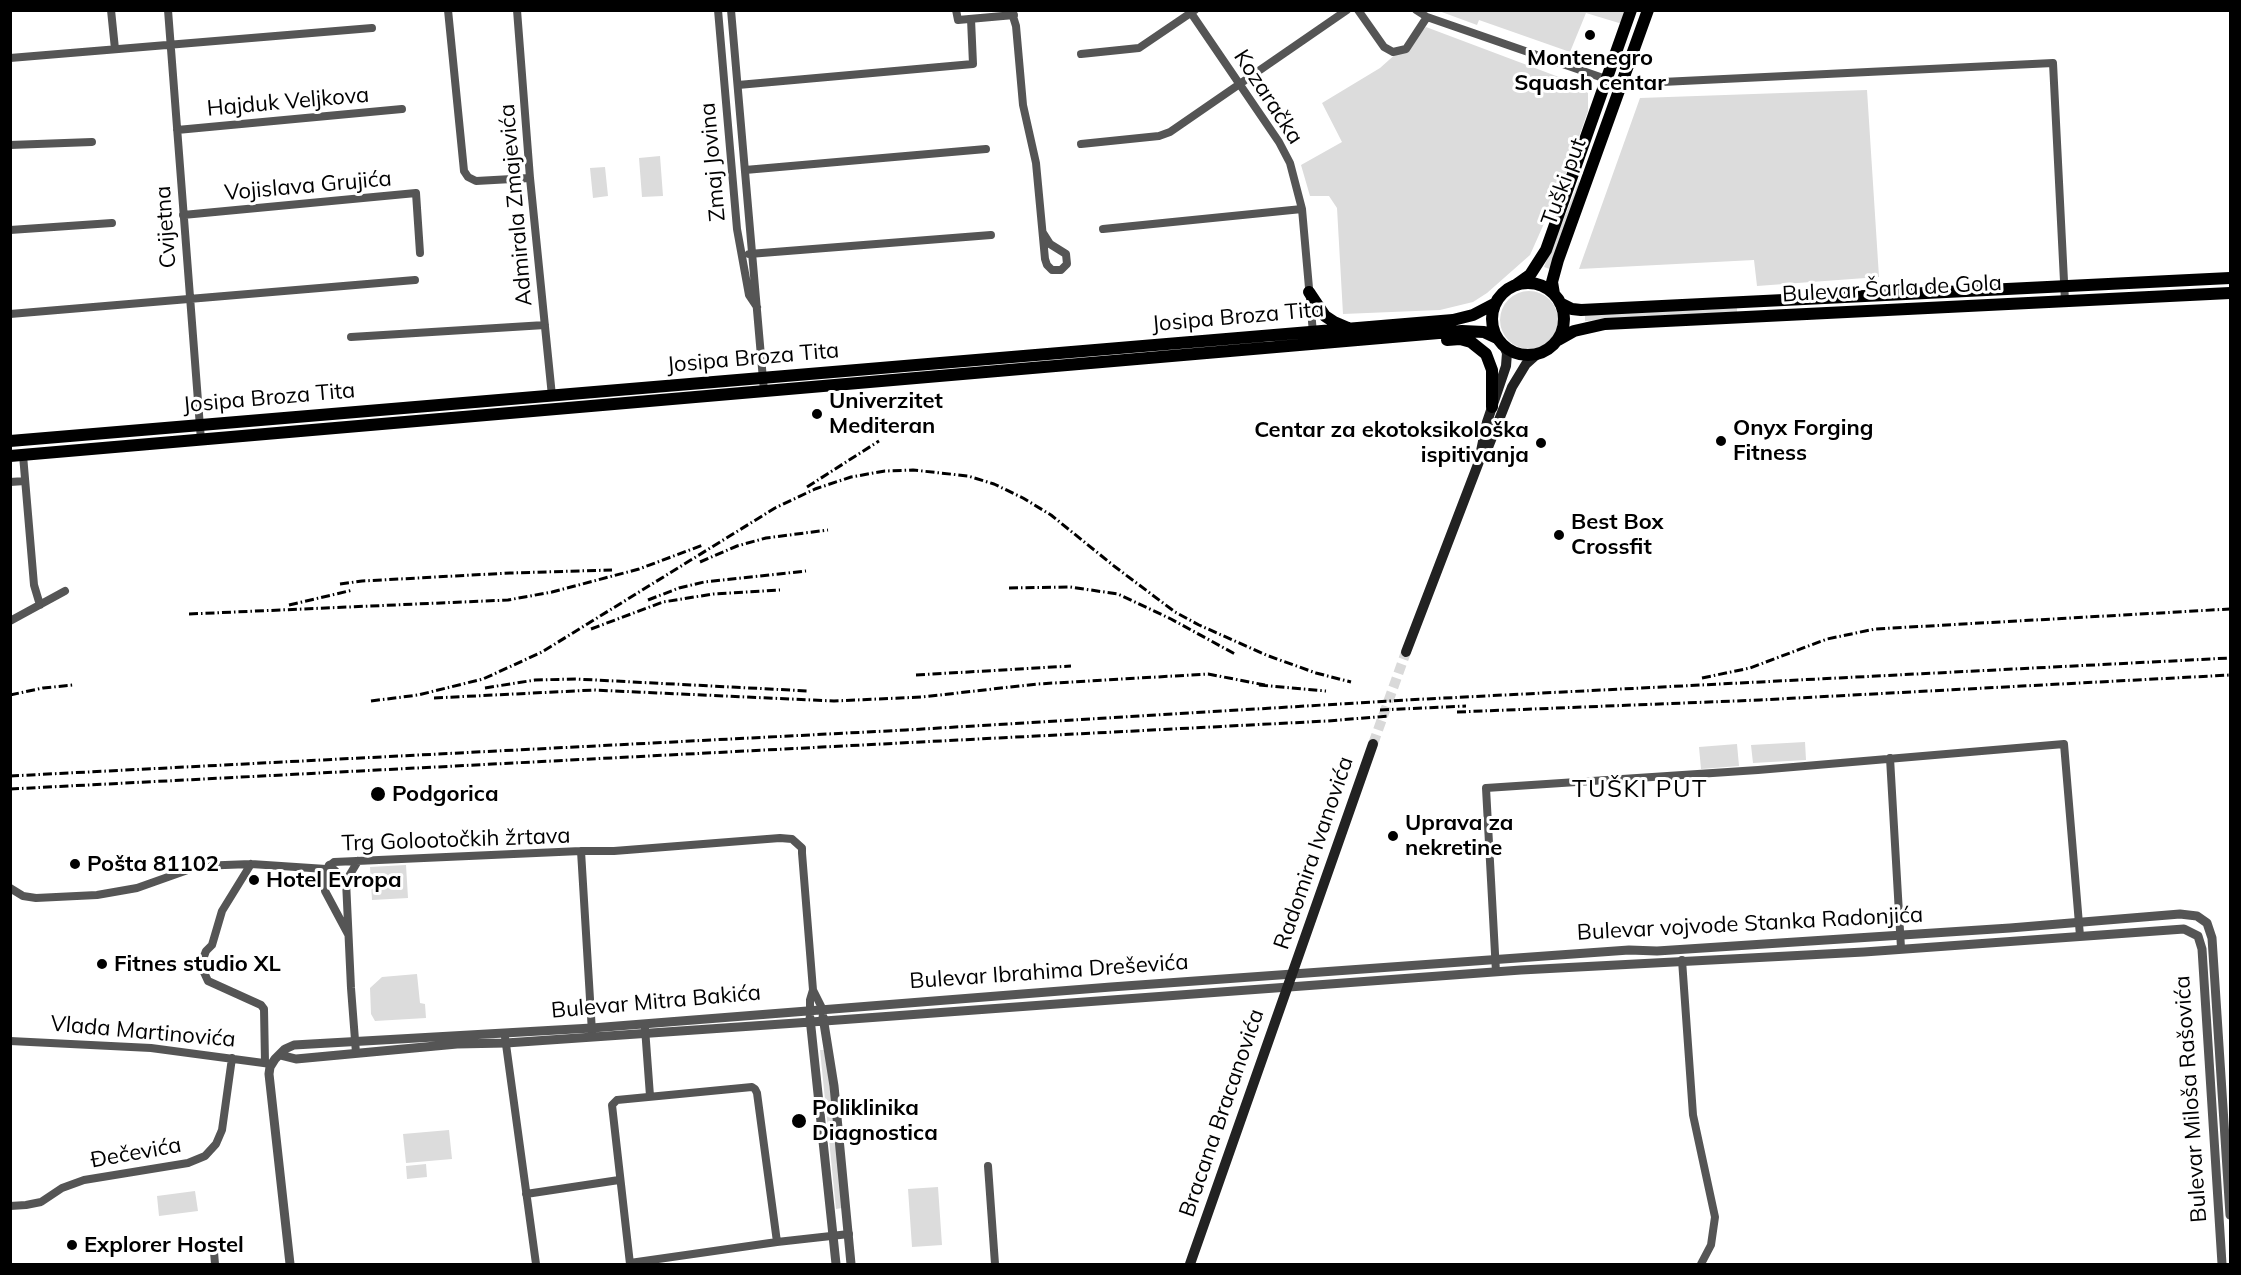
<!DOCTYPE html>
<meta charset="utf-8">
<style>
body{margin:0}
#map{position:relative;width:2241px;height:1275px;overflow:hidden;background:#fff;font-family:Mulish,sans-serif}
canvas{display:block}
.frame{position:absolute;inset:0;border:12px solid #000;pointer-events:none}
</style>
<div id="map">
<canvas width="2241" height="1275"></canvas>
<div class="frame"></div>
</div>
<script>
const ctx = document.querySelector('canvas').getContext('2d');
ctx.lineJoin = 'round';
function paint(path, color) { ctx.fillStyle = color; ctx.fill(path, 'evenodd'); }
const poly = rows => new Path2D(rows.map(r => 'M' + r).join(''));
function strokePath(path, color, width, dash) { ctx.strokeStyle = color; ctx.lineWidth = width; ctx.lineCap = dash ? 'butt' : 'round'; ctx.setLineDash(dash || []); ctx.stroke(path); }
function write(font, color, halo, rows, align = 'center') {
  ctx.font = font + ' Mulish,sans-serif'; ctx.lineWidth = 6; ctx.setLineDash([]); ctx.textBaseline = 'middle'; ctx.strokeStyle = halo; ctx.fillStyle = color; for (const [text, x, y, turn = 0] of rows) {
    ctx.save(); ctx.translate(x, y); ctx.rotate((+turn || 0) * Math.PI / 180); ctx.textAlign = isNaN(turn) ? turn : align; if (halo) ctx.strokeText(text, 0, 0); ctx.fillText(text, 0, 0); ctx.restore();
  }
}
paint(poly([
 [1439,11,1634,11,1629,26,1586,13,1570,52,1479,20,1477,25],
 [1426,27,1588,88,1588,111,1566,174,1530,255,1487,293,1473,302,1440,310,1343,314,1337,208,1329,196,1310,196,1301,165,1342,142,1322,103,1380,68],
 [1867,90,1879,277,1757,286,1754,260,1579,269,1640,98],
 [660,156,663,196,642,197,639,158],
 [605,167,608,196,593,198,590,168],
 [1579,181,1579,185,1550,269,1544,267],
 '1500 320a29 29 0 1 1 58 0a29 29 0 1 1-58 0Z',
 [1737,308,1737,313,1585,321,1585,315],
 [1805,742,1806,760,1753,763,1751,745],
 [1737,744,1739,766,1701,769,1699,747],
 [406,865,408,898,372,900,370,867],
 [417,974,420,1003,425,1004,426,1018,375,1021,371,1014,370,988,382,977],
 [820,1050,824,1050,830,1080,842,1208,836,1209],
 [449,1130,452,1159,406,1163,403,1134],
 [426,1164,427,1177,407,1179,406,1166],
 [938,1187,942,1245,912,1247,908,1189],
 [195,1191,198,1211,159,1216,157,1196]
]), '#dcdcdc');
strokePath(poly([
 [1373,744,1406,652]
]), '#d9d9d9', 10, [10, 5]);
strokePath(poly([
 [111,10,115,49],
 [168,10,201,440],
 [448,10,464,171,468,177,476,181,530,178],
 [517,10,530,178,552,396],
 [718,10,737,229,749,295,757,307],
 [731,10,764,391],
 [956,10,958,20,1014,15],
 [1011,10,1016,26,1023,105,1036,163,1045,259,1047,265,1052,270,1061,270,1067,264,1066,254,1050,244,1043,233],
 [1189,10,1279,142,1290,163,1302,209,1313,333],
 [1358,10,1384,47,1393,52,1406,49,1427,17],
 [1416,10,1427,17,1606,79],
 [1081,54,1139,48,1195,10],
 [10,58,372,28],
 [1621,84,2053,63,2065,301],
 [738,85,973,64,971,19],
 [177,130,402,109],
 [1081,144,1159,136,1170,132,1347,10],
 [10,145,92,142],
 [745,170,986,149],
 [183,215,416,193,420,253],
 [1103,229,1302,209],
 [10,230,112,223],
 [749,254,991,235],
 [10,314,415,280],
 [351,337,545,325],
 [23,455,34,585,40,605],
 [10,482,25,481],
 [10,621,65,591],
 [1890,758,1901,948],
 [581,851,592,1032],
 [251,864,222,911,212,945,206,951,203,959,202,968,208,981,261,1005,264,1009,265,1062],
 [329,865,346,881,351,988,356,1053],
 [346,881,358,861],
 [10,888,23,896,36,898,97,895,137,888,199,866,251,864,326,869],
 [348,934,325,891,326,869,334,862,581,851,614,851,780,838,792,839,802,848,802,853,813,990,822,1008],
 [1682,960,1693,1115,1715,1217,1711,1245,1701,1264],
 [1496,972,1486,788,1758,770,2064,744,2080,936],
 [810,1009,810,1000,813,990],
 [645,1028,650,1096],
 [505,1037,536,1264],
 [10,1041,151,1048,271,1064],
 [988,1166,995,1264],
 [526,1194,619,1180],
 [10,1206,26,1205,41,1202,62,1188,84,1180,188,1163,205,1156,216,1144,222,1130,232,1058],
 [214,1252,215,1264],
 [630,1263,777,1242,849,1234],
 [630,1264,612,1105,617,1100,752,1087,755,1089,757,1093,777,1242]
]), '#555', 8);
strokePath(poly([
 [823,1017,834,1086,851,1264],
 [810,1018,836,1264],
 [280,1055,296,1059,457,1044,506,1043,811,1022,1521,970,1864,952,2184,929,2198,936,2202,949,2222,1264],
 [290,1264,269,1074,270,1067,275,1059,285,1049,294,1045,592,1028,1111,987,1629,950,1657,951,2010,928,2180,914,2197,916,2207,923,2212,938,2230,1215]
]), '#555', 9);
strokePath(poly([
 [1480,456,1487,422,1506,366,1507,353,1504,346],
 [1406,652,1480,459,1489,445,1512,387,1526,364,1536,355],
 [1190,1264,1373,744]
]), '#222', 10);
strokePath(poly([
 '1492 319a36 36 0 1 1 72 0a36 36 0 1 1-72 0Z',
 [1516,285,1530,275,1546,250,1631,10],
 [1309,292,1325,316,1334,322,1348,328],
 [1554,294,1552,282,1558,260,1648,10],
 [1560,303,1572,309,1581,310,2230,278],
 [1447,340,1460,339,1471,342,1486,354,1492,370,1492,407],
 [1558,340,1574,331,1605,324,2230,293],
 [10,441,1453,320,1473,315,1496,303],
 [10,456,1462,331,1484,332,1497,338]
]), '#000', 12);
strokePath(poly([
 [807,487,879,441],
 [700,562,737,546,766,538,828,530],
 [340,584,362,581,510,573,612,570],
 [1009,588,1070,587,1118,594,1171,619,1235,654],
 [648,600,679,588,704,582,806,571],
 [289,605,353,590],
 [189,614,508,600,552,592,639,569,703,545],
 [591,629,663,602,713,594,780,590],
 [916,675,1071,666],
 [1702,678,1750,668,1827,639,1875,629,2230,609],
 [1259,685,1326,691],
 [485,688,535,680,576,679,808,691],
 [10,695,43,688,73,685],
 [434,698,594,690,834,701,922,697,1037,684,1208,674,1265,685],
 [371,701,418,695,483,679,542,652,775,508,815,489,851,477,885,471,913,470,968,476,994,484,1023,498,1051,515,1114,566,1175,612,1199,625,1266,655,1316,673,1351,682],
 [1380,710,1466,706],
 [1457,712,1760,700,2230,675],
 [10,776,906,730,1406,700,2230,658],
 [10,789,1327,721,1389,716]
]), '#000', 3, [9, 3, 1.5, 3]);
for (const [x, y, r, color] of [
 [1590,35,6,"#000"],
 [817,414,6,"#000"],
 [1721,441,6,"#000"],
 [1541,443,6,"#000"],
 [1559,535,6,"#000"],
 [378,794,8,"#000"],
 [1393,836,6,"#000"],
 [75,864,6,"#000"],
 [254,880,6,"#000"],
 [102,964,6,"#000"],
 [799,1121,8,"#000"],
 [72,1245,6,"#000"]
]) { const dot = new Path2D(); dot.arc(x, y, r, 0, 2 * Math.PI); ctx.fillStyle = color; ctx.fill(dot); strokePath(dot, '#fff', 2); }
write('bold 22px', '#000', '#fff', [
 ["Montenegro",1590,58,"center"],
 ["Squash centar",1590,83,"center"],
 ["Univerzitet",829,401],
 ["Mediteran",829,426],
 ["Onyx Forging",1733,428],
 ["Fitness",1733,453],
 ["Centar za ekotoksikološka",1529,430,"right"],
 ["ispitivanja",1529,455,"right"],
 ["Best Box",1571,522],
 ["Crossfit",1571,547],
 ["Podgorica",392,794],
 ["Uprava za",1405,823],
 ["nekretine",1405,848],
 ["Pošta 81102",87,864],
 ["Hotel Evropa",266,880],
 ["Fitnes studio XL",114,964],
 ["Poliklinika",812,1108],
 ["Diagnostica",812,1133],
 ["Explorer Hostel",84,1245]
], 'left');
write('22px', '#000', '#fff', [
 ["Kozaračka",1268,97,57],
 ["Hajduk Veljkova",288,102,-5],
 ["Zmaj Jovina",713,162,-95],
 ["Tuški put",1564,182,-70],
 ["Vojislava Grujića",308,186,-5],
 ["Admirala Zmajevića",516,205,-95],
 ["Cvijetna",166,227,-94],
 ["Bulevar Šarla de Gola",1892,289,-3],
 ["Josipa Broza Tita",1238,317,-5],
 ["Josipa Broza Tita",753,358,-5],
 ["Josipa Broza Tita",269,398,-5],
 ["Trg Golootočkih žrtava",456,840,-2],
 ["Radomira Ivanovića",1314,853,-71],
 ["Bulevar vojvode Stanka Radonjića",1750,924,-3],
 ["Bulevar Ibrahima Dreševića",1049,972,-4],
 ["Bulevar Mitra Bakića",656,1002,-5],
 ["Vlada Martinovića",143,1032,5],
 ["Bulevar Miloša Rašovića",2191,1099,-94],
 ["Bracana Bracanovića",1222,1113,-71],
 ["Đečevića",136,1153,-10]
]);
ctx.letterSpacing = '1.5px';
write('24px', '#000', '#fff', [
 ["TUŠKI PUT",1640,790]
]);
ctx.letterSpacing = '0px';
</script>
